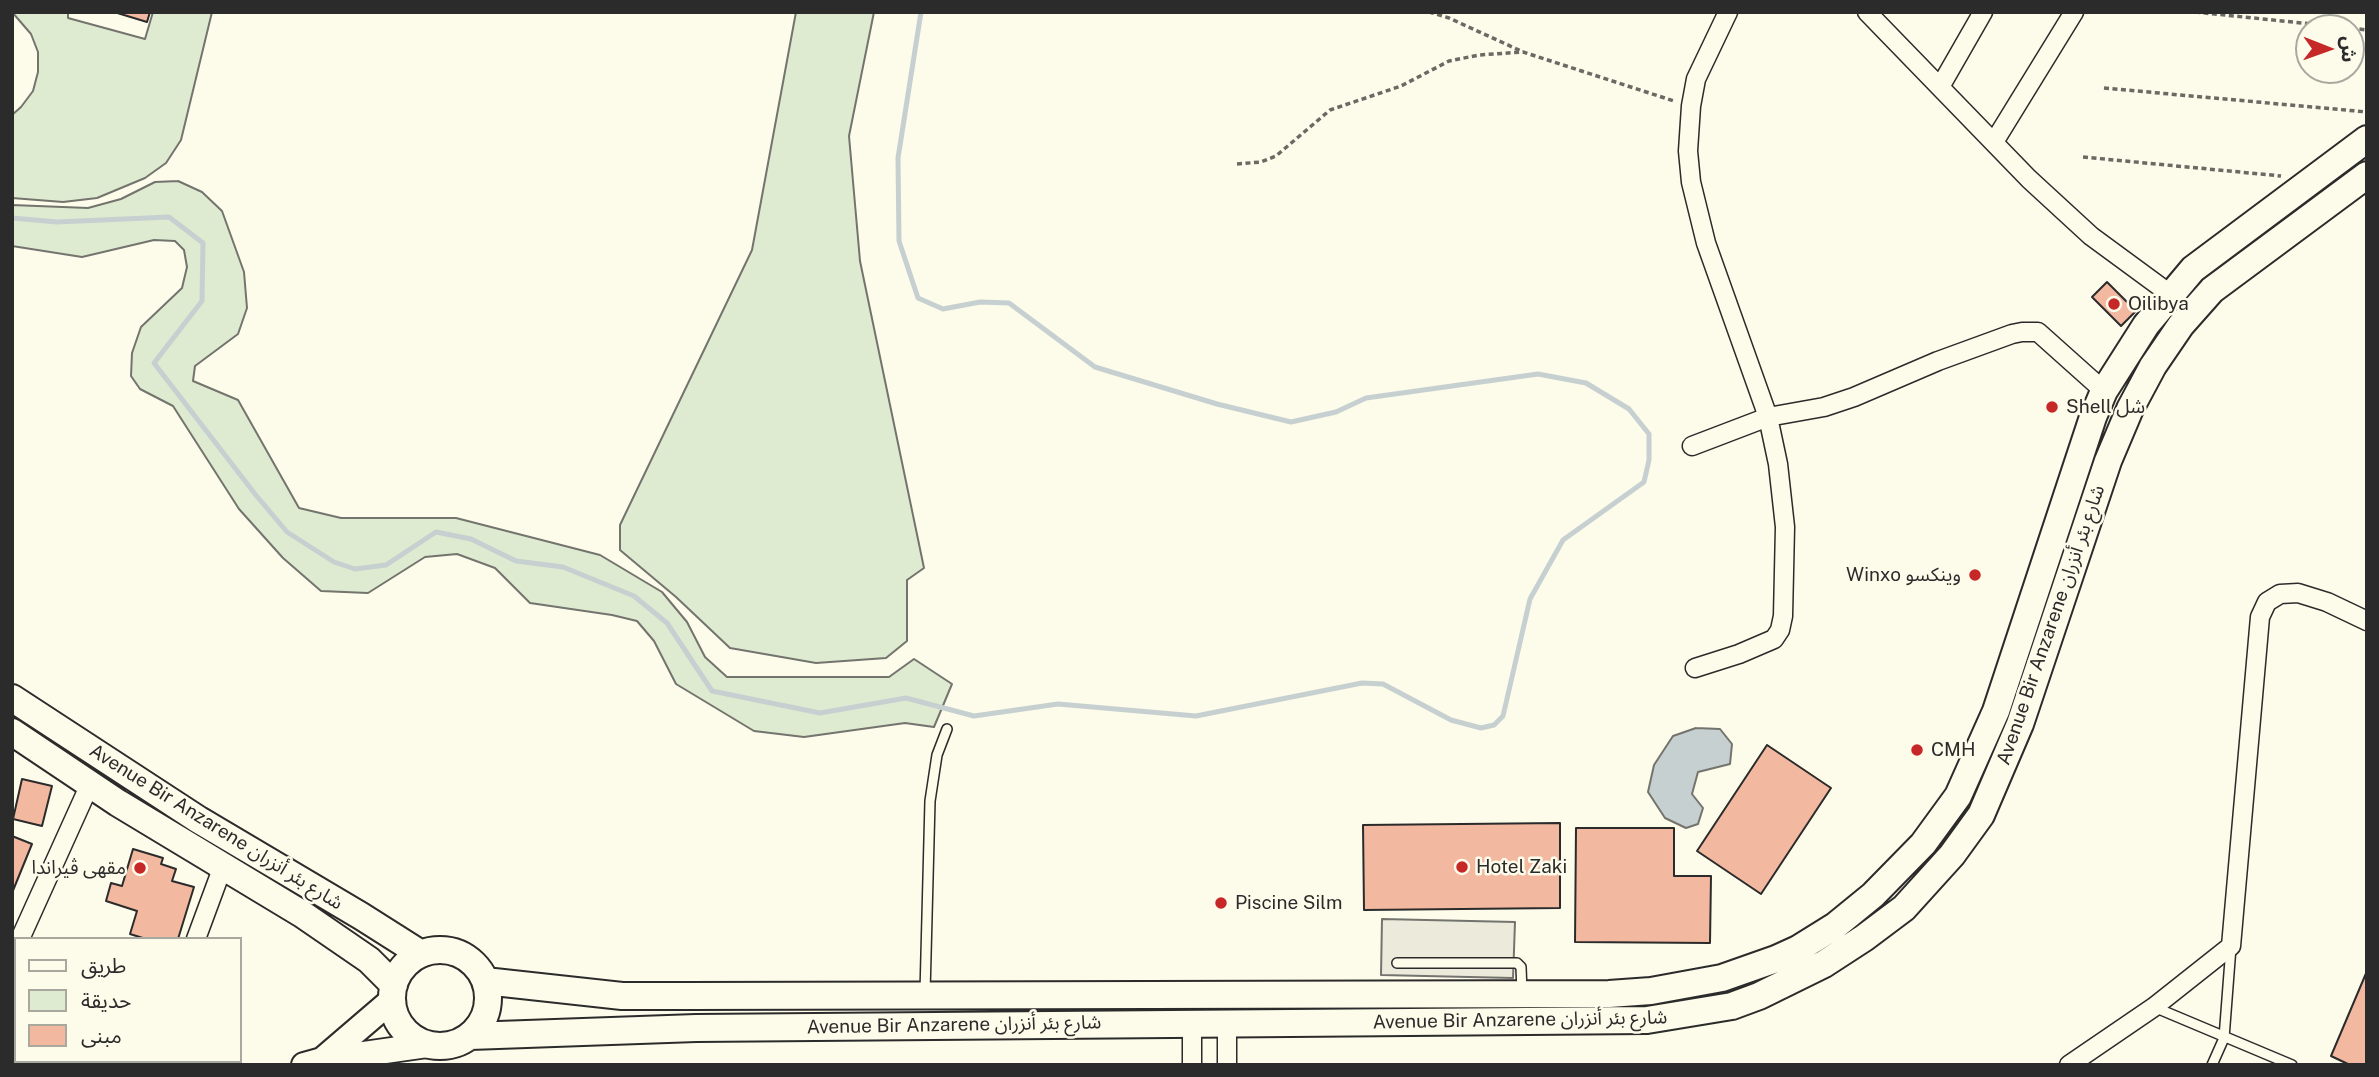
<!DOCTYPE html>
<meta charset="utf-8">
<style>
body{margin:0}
#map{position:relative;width:2379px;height:1077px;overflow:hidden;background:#fdfbea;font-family:"Public Sans","Noto Sans Arabic",sans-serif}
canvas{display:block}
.frame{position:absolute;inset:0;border:14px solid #2b2b2b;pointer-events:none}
.legend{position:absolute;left:14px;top:937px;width:228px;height:126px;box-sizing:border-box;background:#fdfbea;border:2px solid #a9a89e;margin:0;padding:9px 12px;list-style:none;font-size:21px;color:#2b2b2b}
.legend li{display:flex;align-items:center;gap:14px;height:35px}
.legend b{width:35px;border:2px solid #a9a89e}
.north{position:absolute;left:2295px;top:14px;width:70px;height:70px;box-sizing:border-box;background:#fdfbea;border:2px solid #a9a89e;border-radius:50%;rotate:91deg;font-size:19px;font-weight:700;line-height:28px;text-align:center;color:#2b2b2b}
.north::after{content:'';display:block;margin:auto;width:24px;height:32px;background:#c62828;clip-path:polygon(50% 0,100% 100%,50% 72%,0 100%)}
</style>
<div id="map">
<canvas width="2379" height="1077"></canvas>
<div class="frame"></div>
<ul class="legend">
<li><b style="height:9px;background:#fdfbea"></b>طريق</li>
<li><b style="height:19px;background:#deebd1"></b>حديقة</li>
<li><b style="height:19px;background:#f2b8a0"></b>مبنى</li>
</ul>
<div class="north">ش</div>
</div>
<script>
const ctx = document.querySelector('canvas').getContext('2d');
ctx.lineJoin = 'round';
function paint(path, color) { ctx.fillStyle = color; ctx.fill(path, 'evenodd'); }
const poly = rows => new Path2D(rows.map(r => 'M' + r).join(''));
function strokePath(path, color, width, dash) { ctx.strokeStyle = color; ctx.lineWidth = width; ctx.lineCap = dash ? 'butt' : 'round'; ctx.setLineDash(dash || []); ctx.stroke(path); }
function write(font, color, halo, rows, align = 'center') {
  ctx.font = font + ' "Public Sans","Noto Sans Arabic",sans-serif'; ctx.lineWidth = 5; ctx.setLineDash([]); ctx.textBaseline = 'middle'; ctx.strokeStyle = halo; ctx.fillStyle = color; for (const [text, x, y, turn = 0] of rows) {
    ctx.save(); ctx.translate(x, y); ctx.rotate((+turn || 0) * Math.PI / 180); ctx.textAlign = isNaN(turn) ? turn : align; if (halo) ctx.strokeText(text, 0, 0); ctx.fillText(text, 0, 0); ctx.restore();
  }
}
const green = poly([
 [12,12,68,12,68,18,145,39,153,12,212,12,181,140,166,163,145,178,97,198,63,202,12,198,12,115,21,107,33,91,38,72,38,52,31,34,12,12],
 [796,12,874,12,849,136,860,261,924,568,907,580,907,641,886,658,816,663,730,648,676,597,620,550,620,525,752,250,796,12],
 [178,181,202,192,222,211,244,272,247,308,238,334,195,366,193,381,238,400,299,508,341,518,456,518,600,555,662,592,687,622,705,657,727,677,889,677,914,659,952,684,934,727,905,723,804,737,754,731,676,684,654,641,637,621,612,615,530,603,495,568,457,554,425,557,368,593,321,591,283,558,239,509,173,406,140,389,131,376,132,353,141,327,182,288,187,267,184,250,175,241,154,240,82,257,12,246,12,205,88,208,121,199,155,182,178,181]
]);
paint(green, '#deebd1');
strokePath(green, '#74746e', 2);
const parking = poly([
 [1382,919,1515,922,1513,978,1381,975,1382,919]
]);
paint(parking, '#eceadb');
strokePath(parking, '#74746e', 2);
const water = poly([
 [1696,728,1720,729,1732,744,1730,764,1698,772,1692,794,1703,808,1698,824,1686,828,1665,818,1648,792,1654,765,1673,736,1696,728]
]);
paint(water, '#c7d0d0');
strokePath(water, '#74746e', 2);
strokePath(poly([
 [12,218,57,222,169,217,203,243,202,301,154,363,255,494,287,532,334,562,355,569,386,565,436,532,471,539,516,561,563,567,634,596,667,623,712,691,820,713,906,698,974,716,1058,704,1196,716,1362,683,1383,684,1451,720,1481,728,1494,725,1503,716,1530,599,1563,540,1644,482,1649,460,1649,434,1629,409,1586,383,1538,374,1366,398,1336,412,1291,422,1217,404,1095,367,1009,303,980,302,943,309,918,298,899,241,898,158,921,12]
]), '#c7d0d0', 5);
const building = poly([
 [114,12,150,12,147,22,114,12],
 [2107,282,2136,311,2121,326,2092,297,2107,282],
 [1767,745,1831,788,1761,894,1697,851,1767,745],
 [22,779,52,786,42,826,13,819,22,779],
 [1560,823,1560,908,1364,910,1363,825,1560,823],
 [1576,828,1674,828,1674,876,1711,876,1710,943,1575,942,1576,828],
 [12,836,32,844,12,893,12,836],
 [133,849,163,858,161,864,176,869,172,881,194,887,178,939,146,939,130,934,137,911,106,901,111,883,122,886,133,849],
 [2367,971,2367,1065,2350,1065,2331,1056,2367,971]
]);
paint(building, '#f2b8a0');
strokePath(building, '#2b2b2b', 2);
const lane = poly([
 [1397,963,1517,963,1521,967,1522,993],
 [925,993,930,801,937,755,947,729],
 [2154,1007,2292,1065],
 [2212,1065,2224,1038,2231,947]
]);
const street = poly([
 [1867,12,2029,179,2091,236,2170,294],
 [1940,87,1983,12],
 [1994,142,2074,12],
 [1692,446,1768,417,1824,407,1854,397,1938,361,2012,334,2022,332,2038,332,2104,391],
 [1695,668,1739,654,1774,639,1780,630,1783,616,1785,527,1778,464,1768,417,1706,243,1691,182,1688,151,1691,106,1696,79,1728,12],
 [20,939,90,784],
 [196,939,223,866],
 [12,958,16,949],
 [155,1065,156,1061],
 [1192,1065,1192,1024],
 [1227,1065,1227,1024],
 [2069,1065,2154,1007,2231,946,2260,617,2267,602,2280,594,2298,593,2327,602,2367,621]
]);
const secondary = poly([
 [322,1060,392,1000],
 [304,1065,322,1060,427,1045]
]);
const primary = poly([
 [12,698,199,820,361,916,421,954],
 [12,732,118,803,302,914,369,960,394,985],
 '392 998a48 48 0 1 1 96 0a48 48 0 1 1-96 0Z',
 [485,981,622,996,687,996,1609,994,1651,991,1722,978,1776,959,1798,949,1835,926,1873,895,1923,844,1958,796,1996,711,2093,417,2104,391,2146,325,2193,269,2367,139],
 [470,1036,696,1028,1647,1020,1732,1006,1759,996,1824,964,1864,938,1904,908,1952,855,1981,815,2020,724,2108,461,2130,409,2153,366,2181,325,2212,290,2367,175]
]);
strokePath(lane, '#2b2b2b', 12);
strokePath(street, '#2b2b2b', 21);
strokePath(secondary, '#2b2b2b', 28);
strokePath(primary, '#2b2b2b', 30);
strokePath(poly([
 [1429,12,1449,18,1521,51],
 [2195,12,2350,28],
 [2351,28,2367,30],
 [2104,88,2367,112],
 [2083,157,2281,176],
 [1237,164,1261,162,1276,156,1330,110,1401,86,1449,61,1479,55,1523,52,1674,101]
]), '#6a6964', 3.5, [5, 3.5]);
strokePath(lane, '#fdfbea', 9);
strokePath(street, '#fdfbea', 18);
strokePath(secondary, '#fdfbea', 24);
strokePath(primary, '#fdfbea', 26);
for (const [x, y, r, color] of [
 [2114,304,7,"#c62828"],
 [2052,407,7,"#c62828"],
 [1975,575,7,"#c62828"],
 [1917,750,7,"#c62828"],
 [1462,867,7,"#c62828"],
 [140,868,7,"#c62828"],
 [1221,903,7,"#c62828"]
]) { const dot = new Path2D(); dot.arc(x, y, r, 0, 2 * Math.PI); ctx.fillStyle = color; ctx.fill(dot); strokePath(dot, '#fdfbea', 2.5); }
write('19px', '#2b2b2b', '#fdfbea', [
 ["Oilibya",2128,304],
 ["Shell شل",2066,407],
 ["Winxo وينكسو",1961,575,"right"],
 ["CMH",1931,750],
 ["Hotel Zaki",1476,867],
 ["مقهى ڤيراندا",126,868,"right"],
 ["Piscine Silm",1235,903]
], 'left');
write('19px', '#2b2b2b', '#fdfbea', [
 ["Avenue Bir Anzarene شارع بئر أنزران",2051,625,-71],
 ["Avenue Bir Anzarene شارع بئر أنزران",216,827,32],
 ["Avenue Bir Anzarene شارع بئر أنزران",1520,1020,-1],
 ["Avenue Bir Anzarene شارع بئر أنزران",954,1025,-1]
]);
</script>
